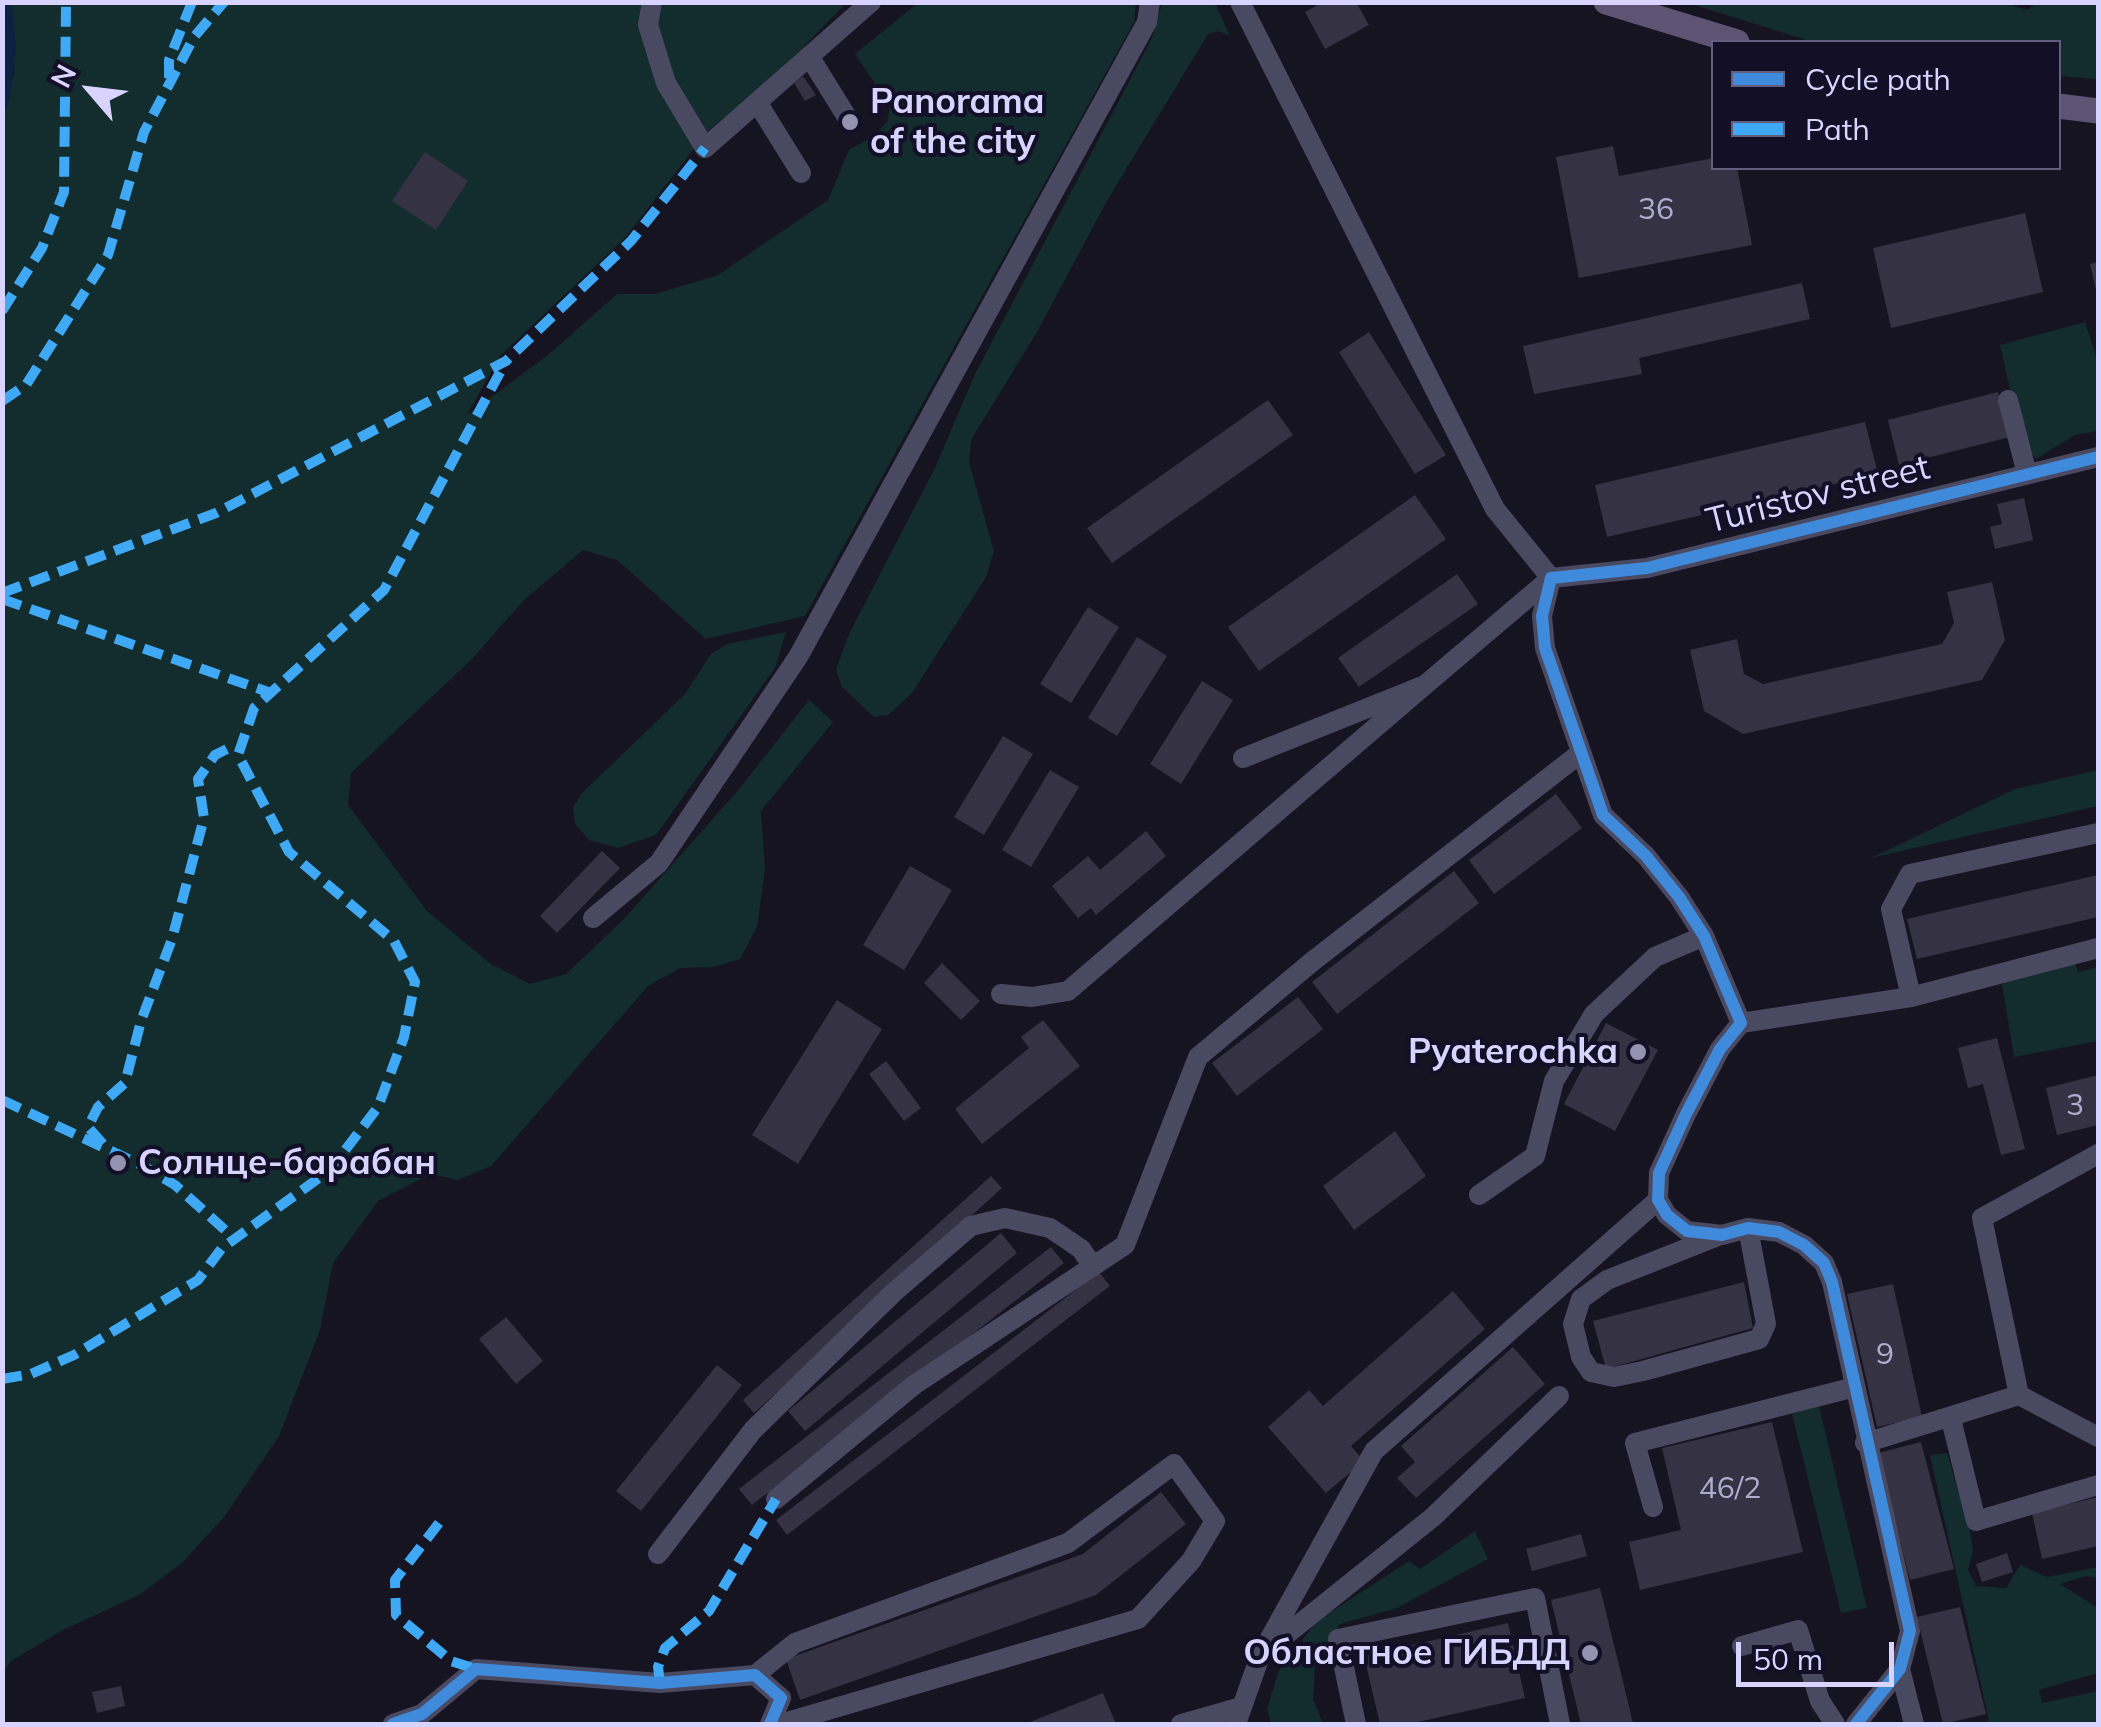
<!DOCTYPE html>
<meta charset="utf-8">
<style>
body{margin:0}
#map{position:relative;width:2101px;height:1727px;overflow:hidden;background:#161421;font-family:Mulish,sans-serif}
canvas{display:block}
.frame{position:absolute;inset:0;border:5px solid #d9d4ff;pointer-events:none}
.legend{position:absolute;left:1711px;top:40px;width:350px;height:130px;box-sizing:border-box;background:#130f26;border:2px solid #625e7d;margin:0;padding:12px 18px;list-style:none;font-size:30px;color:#d9d4ff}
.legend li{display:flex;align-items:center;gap:20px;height:50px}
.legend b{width:50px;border:2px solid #625e7d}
.north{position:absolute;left:40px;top:40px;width:100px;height:100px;-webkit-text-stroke:8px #130f26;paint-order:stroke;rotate:298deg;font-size:28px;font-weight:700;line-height:40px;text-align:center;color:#d9d4ff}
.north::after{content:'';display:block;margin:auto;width:35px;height:45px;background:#d9d4ff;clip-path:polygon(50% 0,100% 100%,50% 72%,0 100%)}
.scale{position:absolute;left:1736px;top:1642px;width:158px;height:45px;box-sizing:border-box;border:5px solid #d9d4ff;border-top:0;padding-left:12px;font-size:30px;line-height:35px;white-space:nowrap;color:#d9d4ff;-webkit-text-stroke:8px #130f26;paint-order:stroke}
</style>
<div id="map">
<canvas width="2101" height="1727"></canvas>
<div class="frame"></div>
<ul class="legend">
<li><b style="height:12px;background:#408adc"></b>Cycle path</li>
<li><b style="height:12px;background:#3fa9f5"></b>Path</li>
</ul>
<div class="north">N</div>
<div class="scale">50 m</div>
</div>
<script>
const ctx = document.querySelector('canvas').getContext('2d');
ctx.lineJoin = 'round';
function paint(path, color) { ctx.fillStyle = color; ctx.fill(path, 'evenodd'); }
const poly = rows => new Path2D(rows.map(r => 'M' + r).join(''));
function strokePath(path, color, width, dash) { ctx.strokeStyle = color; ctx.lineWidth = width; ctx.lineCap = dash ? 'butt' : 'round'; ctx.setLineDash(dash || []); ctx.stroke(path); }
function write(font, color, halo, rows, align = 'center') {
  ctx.font = font + ' Mulish,sans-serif'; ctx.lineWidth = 8; ctx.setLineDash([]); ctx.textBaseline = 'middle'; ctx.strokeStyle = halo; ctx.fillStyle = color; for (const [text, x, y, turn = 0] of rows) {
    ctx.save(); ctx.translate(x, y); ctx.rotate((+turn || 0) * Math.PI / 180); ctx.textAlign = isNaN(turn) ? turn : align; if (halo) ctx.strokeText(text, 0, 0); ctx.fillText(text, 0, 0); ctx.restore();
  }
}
paint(poly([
 [2002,2,2027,10,2037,3,2098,3,2098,79,2059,76,2058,42,1813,42,1688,3],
 [11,3,846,3,781,70,707,132,625,238,500,356,467,415,548,355,617,294,655,294,718,275,828,200,849,150,874,136,887,122,890,106,855,54,918,3,1136,3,1134,22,805,616,706,639,617,560,583,550,524,600,471,660,351,773,348,805,427,911,491,964,530,984,566,974,624,919,740,788,809,700,833,722,761,811,765,869,757,927,740,959,714,967,680,968,648,986,491,1166,458,1180,430,1174,378,1201,333,1263,320,1330,279,1436,225,1516,183,1562,139,1595,65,1629,11,1661,3,1673,2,120,14,72],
 [1162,3,1215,3,1230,36,1218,31,1208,34,1108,199,1037,332,971,440,969,462,994,551,986,577,912,693,888,715,874,717,842,687,836,669,850,632,935,468,975,374,1152,38],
 [2085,322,2098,362,2098,431,2075,435,2036,459,2021,438,2000,345],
 [786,632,775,668,656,835,618,848,589,840,575,824,573,807,582,793,685,694,711,654,727,644],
 [2098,770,2098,806,1871,858,2015,789],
 [2075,962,2078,972,2098,967,2098,1041,2014,1057,2002,984],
 [1819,1406,1867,1608,1841,1613,1792,1414],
 [1947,1453,1970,1530,1973,1551,1968,1570,1976,1586,2006,1588,2020,1565,2047,1577,2098,1567,2098,1578,2086,1576,2060,1584,2098,1608,2098,1673,2039,1690,2042,1703,2098,1691,2098,1724,1977,1724,1989,1721,1930,1455],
 [1475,1531,1488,1559,1397,1608,1340,1624,1315,1664,1313,1699,1323,1724,1271,1724,1267,1709,1279,1670,1317,1621,1409,1561,1420,1569]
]), '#132c2d');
paint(poly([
 [3,2,11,3,16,46,10,97,3,120]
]), '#0d2144');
paint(poly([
 [1323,2,1356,2,1369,25,1325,49,1305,12],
 [803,76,816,95,805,101,794,83],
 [1613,146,1619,176,1714,158,1714,168,1737,168,1752,245,1579,278,1556,157],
 [425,152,468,181,436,230,392,201],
 [2025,213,2043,292,1891,328,1873,248],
 [2098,262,2098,293,2097,294,2090,264],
 [1802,283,1810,319,1639,358,1642,374,1534,394,1523,346],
 [1369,332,1446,455,1415,474,1339,352],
 [1998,392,2010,437,1899,465,1888,420],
 [1268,400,1293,435,1112,563,1087,528],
 [1865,422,1878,474,1607,537,1595,485],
 [1415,495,1446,539,1259,671,1228,627],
 [2024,498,2033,540,1995,549,1990,527,2002,524,1997,504],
 [1457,574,1478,604,1359,687,1338,658],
 [1992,582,2005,640,1982,680,1743,734,1704,711,1690,650,1737,639,1744,674,1763,684,1942,644,1954,623,1947,592],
 [1088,607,1119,627,1071,703,1040,684],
 [1137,637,1167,656,1117,736,1088,718],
 [1202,681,1233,700,1181,784,1150,764],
 [1003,736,1033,754,984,835,954,817],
 [1050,770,1079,787,1031,867,1002,850],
 [1556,794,1582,828,1494,894,1469,860],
 [1146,831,1166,856,1096,915,1091,908,1078,918,1052,886,1088,856,1100,870],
 [602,851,620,868,557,933,540,916],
 [910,866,952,890,904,970,863,945],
 [1454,871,1479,903,1337,1014,1312,982],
 [2098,875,2098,917,1917,959,1907,919],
 [942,963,980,1001,961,1020,924,983],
 [1298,997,1323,1029,1237,1096,1212,1063],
 [837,1000,882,1029,798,1164,752,1135],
 [1043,1020,1080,1066,982,1144,955,1109,1029,1048,1021,1037],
 [1606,1023,1658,1050,1615,1131,1564,1104],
 [1997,1038,2025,1149,2001,1155,1983,1084,1968,1088,1958,1048],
 [886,1061,921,1108,904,1121,869,1074],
 [2098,1075,2098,1125,2057,1135,2046,1088],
 [1395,1131,1426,1176,1354,1230,1323,1186],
 [991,1176,1002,1188,754,1413,743,1400],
 [1001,1233,1017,1253,805,1431,788,1411],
 [1051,1247,1064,1263,752,1505,739,1489],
 [1099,1272,1110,1286,787,1535,776,1520],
 [1744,1282,1753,1328,1606,1369,1593,1321],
 [1893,1284,1922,1417,1877,1427,1847,1294],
 [1453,1291,1485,1329,1351,1446,1364,1461,1326,1493,1268,1427,1309,1390,1323,1406],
 [506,1317,543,1361,516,1384,479,1339],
 [1513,1347,1545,1384,1416,1498,1397,1478,1415,1462,1401,1446],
 [717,1365,742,1385,641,1511,616,1491],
 [1772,1422,1803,1552,1640,1590,1629,1542,1681,1530,1662,1448],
 [1921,1442,1954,1569,1910,1580,1878,1453],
 [1161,1492,1186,1524,1096,1595,800,1700,786,1659,1083,1554],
 [2098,1497,2098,1546,2042,1559,2032,1513],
 [1581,1534,1587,1556,1532,1571,1526,1549],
 [2007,1553,2013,1572,1982,1582,1976,1564],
 [1600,1588,1629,1706,1633,1724,1581,1724,1551,1600],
 [1960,1607,1986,1714,1943,1724,1917,1617],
 [1508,1623,1525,1698,1409,1724,1380,1724,1364,1656],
 [121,1686,125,1706,97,1713,92,1692],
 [1103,1693,1116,1724,1025,1724]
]), '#343243');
strokePath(poly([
 [652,2,648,25,666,83,705,148,871,2],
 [1240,2,1495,509,1551,578],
 [809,56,850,122],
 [757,102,801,173],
 [2008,400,2027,474],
 [1551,578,1647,568,2098,457],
 [1551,578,1542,616,1545,648,1603,815,1646,856,1679,897,1704,936,1741,1023],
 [1243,758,1425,685,1551,578],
 [593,918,659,863,798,657,1147,22,1150,2],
 [1001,994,1032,997,1068,991,1425,685],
 [1911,997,1891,909,1910,874,2098,833],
 [1741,1023,1720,1049,1686,1114,1659,1173,1658,1200,1667,1215,1687,1231,1722,1235,1748,1228,1779,1232,1804,1245,1824,1263,1832,1282,1910,1631,1900,1669,1856,1724],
 [1741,1023,1911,997,2098,948],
 [1479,1195,1535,1156,1554,1081,1594,1014,1655,957,1704,936],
 [1718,1236,1607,1280,1581,1299,1573,1324,1581,1357,1591,1372,1614,1377,1643,1371,1759,1339,1766,1324,1748,1228],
 [2019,1395,1982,1218,2098,1154],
 [1951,1419,1976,1521,2098,1485],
 [1865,1443,2019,1395,2098,1437],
 [776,1499,914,1385,1125,1245,1198,1057,1313,961,1578,755],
 [1653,1507,1635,1443,1855,1387],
 [658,1554,753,1430,893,1293,971,1226,1005,1218,1050,1228,1081,1249,1092,1265],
 [1742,1646,1798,1630,1820,1701,1835,1724],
 [1267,1650,1433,1517,1559,1396],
 [1900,1669,1914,1724],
 [755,1675,795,1643,1068,1543,1174,1464,1215,1521,1191,1561,1138,1619,780,1724],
 [755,1675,781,1698,770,1724],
 [393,1724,422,1714,476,1669,660,1683,755,1675],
 [1181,1724,1241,1707],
 [1236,1724,1260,1656,1374,1451,1658,1200],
 [1356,1724,1338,1639,1535,1598,1560,1724]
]), '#4a4962', 20);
strokePath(poly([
 [1606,2,1737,42],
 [2058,106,2098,111]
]), '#5e5373', 25);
strokePath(poly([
 [169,78,169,60,192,2],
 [2,311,42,248,64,192,66,2],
 [2,401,26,385,108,255,144,132,194,37,224,2],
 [2,593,216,513,506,361,631,241,705,148],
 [2,599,271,693],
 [2,1100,143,1166,175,1185,235,1239],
 [103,1144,88,1127,98,1107,125,1083,141,1021,172,939,204,818,198,779,215,755,233,746],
 [2,1379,31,1374,74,1355,198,1280,222,1248,330,1170,378,1107,404,1037,415,982,394,941,289,852,238,755,254,708,384,590,506,361],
 [439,1523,395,1580,396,1615,451,1661,476,1669],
 [660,1683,658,1667,665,1648,709,1611,776,1499]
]), '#3fa9f5', 10, [20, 10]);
strokePath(poly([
 [393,1724,422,1714,476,1669,660,1683,755,1675,781,1698,770,1724],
 [1856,1724,1900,1669,1910,1631,1832,1282,1824,1263,1804,1245,1779,1232,1748,1228,1722,1235,1687,1231,1667,1215,1658,1200,1659,1173,1686,1114,1720,1049,1741,1023,1704,936,1679,897,1646,856,1603,815,1545,648,1542,616,1551,578,1647,568,2098,457]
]), '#408adc', 12);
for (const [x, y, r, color] of [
 [850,122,10,"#9591b1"],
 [1638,1052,10,"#9591b1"],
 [118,1163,10,"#9591b1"],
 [1590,1653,10,"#9591b1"]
]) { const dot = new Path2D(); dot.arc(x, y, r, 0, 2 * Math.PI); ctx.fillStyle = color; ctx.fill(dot); strokePath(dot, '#130f26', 4); }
write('30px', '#b0acd0', null, [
 ["36",1656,210],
 ["3",2075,1106],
 ["9",1885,1355],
 ["46/2",1730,1489]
]);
write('bold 35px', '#d9d4ff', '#130f26', [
 ["Panorama",870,102],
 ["of the city",870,142],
 ["Pyaterochka",1618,1052,"right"],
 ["Солнце-барабан",138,1163],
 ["Областное ГИБДД",1570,1653,"right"]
], 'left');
write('35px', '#d9d4ff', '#130f26', [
 ["Turistov street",1818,495,-14]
]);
</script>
